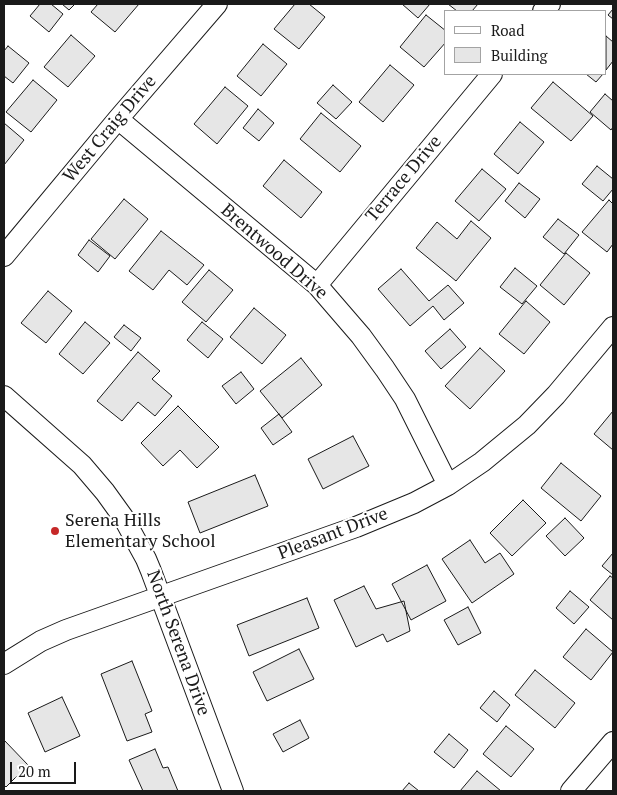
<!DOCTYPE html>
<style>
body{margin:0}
#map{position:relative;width:617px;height:795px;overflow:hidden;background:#fff;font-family:"PT Serif",serif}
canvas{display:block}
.frame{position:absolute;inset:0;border:5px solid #1a1a1a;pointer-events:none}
.legend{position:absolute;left:444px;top:10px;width:162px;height:65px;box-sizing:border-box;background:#fff;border:1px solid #a3a3a3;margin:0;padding:6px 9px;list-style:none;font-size:15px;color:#1a1a1a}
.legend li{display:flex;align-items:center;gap:10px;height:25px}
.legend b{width:25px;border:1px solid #a3a3a3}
.scale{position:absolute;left:10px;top:762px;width:66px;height:22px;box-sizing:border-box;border:2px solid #1a1a1a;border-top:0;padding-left:6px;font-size:15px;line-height:18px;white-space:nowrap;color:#1a1a1a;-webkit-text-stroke:4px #fff;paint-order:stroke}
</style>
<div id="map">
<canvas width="617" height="795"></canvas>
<div class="frame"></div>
<ul class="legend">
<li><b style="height:6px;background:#fff"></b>Road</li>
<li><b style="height:14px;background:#e6e6e6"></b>Building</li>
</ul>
<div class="scale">20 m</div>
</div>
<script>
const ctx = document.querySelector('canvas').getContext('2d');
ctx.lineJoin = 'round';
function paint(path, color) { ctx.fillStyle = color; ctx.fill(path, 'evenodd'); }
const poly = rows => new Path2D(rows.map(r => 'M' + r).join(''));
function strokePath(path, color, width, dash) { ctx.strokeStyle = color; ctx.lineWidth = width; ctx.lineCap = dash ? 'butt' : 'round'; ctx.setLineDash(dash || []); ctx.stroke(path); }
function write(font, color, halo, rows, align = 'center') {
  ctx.font = font + ' "PT Serif",serif'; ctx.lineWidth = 4; ctx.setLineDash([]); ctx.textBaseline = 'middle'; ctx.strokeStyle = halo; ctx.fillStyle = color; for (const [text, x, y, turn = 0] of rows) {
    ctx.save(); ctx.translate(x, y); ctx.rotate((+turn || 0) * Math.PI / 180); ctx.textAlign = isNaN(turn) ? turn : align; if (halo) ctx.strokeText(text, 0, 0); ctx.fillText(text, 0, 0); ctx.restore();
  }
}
const building = poly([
 [40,4,51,4,63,14,49,32,30,16,40,4],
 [62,4,75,4,69,10,62,4],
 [98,4,139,4,115,32,91,12,98,4],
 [295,4,309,4,325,17,299,49,274,29,295,4],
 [402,4,430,4,418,18,402,4],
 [448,4,478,4,472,11,457,11,448,4],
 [613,9,613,19,608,15,613,9],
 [426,15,446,31,446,42,424,67,400,47,426,15],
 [71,35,95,56,68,87,44,67,71,35],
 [606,36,613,42,613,61,606,70,606,36],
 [263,44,287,64,261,96,237,76,263,44],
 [8,46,29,63,13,83,4,76,4,51,8,46],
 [390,65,414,85,383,122,359,102,390,65],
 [586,74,603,74,596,82,586,74],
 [33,80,57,100,31,132,6,112,33,80],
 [553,82,593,116,571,141,531,108,553,82],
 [333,85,352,102,336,119,317,103,333,85],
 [225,87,248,106,217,144,194,124,225,87],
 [605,94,613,101,613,127,611,130,590,112,605,94],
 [258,109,274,123,259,141,243,128,258,109],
 [321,113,361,146,340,172,300,139,321,113],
 [520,122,544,142,518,174,494,154,520,122],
 [4,123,24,140,4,165,4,123],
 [284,160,322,192,301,218,263,186,284,160],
 [597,166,613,179,613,189,603,201,582,184,597,166],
 [482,169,506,189,479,221,455,201,482,169],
 [519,183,540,199,525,218,505,201,519,183],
 [124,199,148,219,115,259,91,239,124,199],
 [609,200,613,204,613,244,607,252,582,232,609,200],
 [558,219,579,235,564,254,543,237,558,219],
 [471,221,491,238,456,281,416,248,437,222,457,239,471,221],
 [161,231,204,265,187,285,169,270,153,290,129,271,161,231],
 [89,240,110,256,98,272,78,255,89,240],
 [566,253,590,273,564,305,540,285,566,253],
 [515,268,537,286,522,304,500,287,515,268],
 [401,269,429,301,448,285,464,303,444,320,433,306,410,326,378,289,401,269],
 [209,270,233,290,206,322,182,302,209,270],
 [48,291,72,311,46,343,21,323,48,291],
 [526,301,550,322,524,354,499,334,526,301],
 [254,308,286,335,262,364,230,337,254,308],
 [85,322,110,343,83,374,59,354,85,322],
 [202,322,223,339,208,358,187,340,202,322],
 [124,325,141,338,131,351,114,337,124,325],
 [450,329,466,347,441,369,425,351,450,329],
 [480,348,505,371,470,409,445,386,480,348],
 [138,352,160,371,152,379,172,396,155,416,138,402,122,421,97,401,138,352],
 [301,358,322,385,282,418,260,391,301,358],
 [241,372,254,389,236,404,222,386,241,372],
 [178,406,219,447,197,468,180,450,163,466,141,443,178,406],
 [613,411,613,450,594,434,613,411],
 [279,414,292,432,273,445,261,428,279,414],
 [353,436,369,466,323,489,308,459,353,436],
 [561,463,601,496,581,521,541,488,561,463],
 [255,475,268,506,200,533,188,502,255,475],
 [523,500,546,523,512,556,490,533,523,500],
 [565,518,584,538,565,556,546,536,565,518],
 [470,540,485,563,500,553,514,574,472,603,442,559,470,540],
 [613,553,613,575,602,566,613,553],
 [427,565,446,601,411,620,392,584,427,565],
 [610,576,613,578,613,620,590,600,610,576],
 [364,586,376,609,404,601,410,631,387,642,383,634,356,647,334,600,364,586],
 [570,591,589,607,574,624,556,608,570,591],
 [307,598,319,628,249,656,237,625,307,598],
 [468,607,481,633,458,645,444,620,468,607],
 [586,629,613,652,591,680,563,657,586,629],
 [299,649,314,679,267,701,253,672,299,649],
 [132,661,152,711,145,714,152,732,127,741,101,674,132,661],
 [535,670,575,703,555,728,515,695,535,670],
 [494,691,510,705,497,722,480,708,494,691],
 [62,697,80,736,45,752,28,713,62,697],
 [300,720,309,738,283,752,273,734,300,720],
 [506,726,534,749,511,777,483,754,506,726],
 [449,734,468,750,454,768,434,752,449,734],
 [4,740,28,765,6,787,4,785,4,740],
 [155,749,163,768,168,767,178,791,143,791,129,760,155,749],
 [477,771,501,791,460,791,477,771],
 [409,783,419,791,402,791,409,783]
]);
paint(building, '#e6e6e6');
strokePath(building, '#1a1a1a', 1);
const minor = poly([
 [543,11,550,4],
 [118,119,317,285,361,336,385,369,405,399,448,485],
 [4,256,118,119,217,4],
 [317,285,492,74],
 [4,396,82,465,105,492,123,517,146,559,151,571,233,791],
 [4,664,41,641,66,630,356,527,414,503,448,485,482,462,527,425,556,395,613,327],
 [571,791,613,742]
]);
strokePath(minor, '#1a1a1a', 22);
strokePath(minor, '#fff', 20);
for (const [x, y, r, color] of [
 [55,531,5,"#c62828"]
]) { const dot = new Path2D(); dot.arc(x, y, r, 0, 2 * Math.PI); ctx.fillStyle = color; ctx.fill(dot); strokePath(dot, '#fff', 2); }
write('18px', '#1a1a1a', '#fff', [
 ["West Craig Drive",110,129,-50],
 ["Terrace Drive",404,179,-50],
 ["Brentwood Drive",274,252,41],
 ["Pleasant Drive",333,534,-21],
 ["North Serena Drive",178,643,70]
]);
write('18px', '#1a1a1a', '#fff', [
 ["Serena Hills",65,521],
 ["Elementary School",65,542]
], 'left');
</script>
